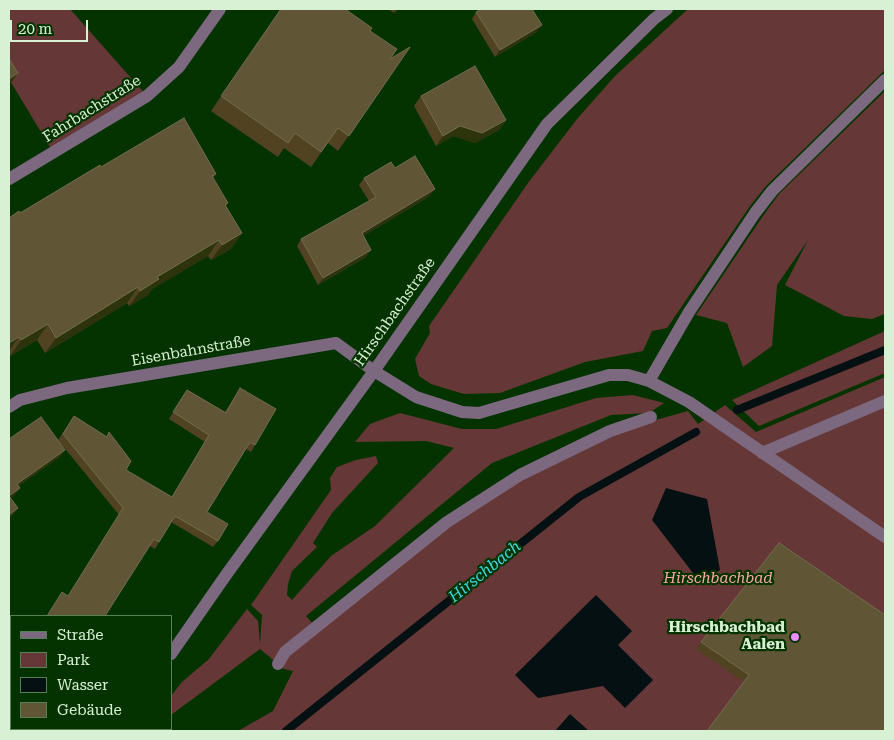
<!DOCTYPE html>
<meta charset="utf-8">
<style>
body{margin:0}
#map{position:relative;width:894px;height:740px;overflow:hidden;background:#053300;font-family:"Roboto Serif",serif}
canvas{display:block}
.frame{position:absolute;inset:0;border:10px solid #d8f1d4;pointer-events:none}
.legend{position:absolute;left:10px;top:615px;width:162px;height:115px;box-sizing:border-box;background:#053300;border:1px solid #597f55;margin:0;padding:6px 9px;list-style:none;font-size:15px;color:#d8f1d4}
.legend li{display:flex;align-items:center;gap:10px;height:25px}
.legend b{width:25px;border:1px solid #597f55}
.scale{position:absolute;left:10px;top:20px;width:78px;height:22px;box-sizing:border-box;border:2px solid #d8f1d4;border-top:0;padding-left:6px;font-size:15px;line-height:18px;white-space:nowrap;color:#d8f1d4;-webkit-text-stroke:4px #053300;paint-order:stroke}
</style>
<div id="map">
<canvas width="894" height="740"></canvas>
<div class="frame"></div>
<ul class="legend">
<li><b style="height:6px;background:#7c6980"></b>Straße</li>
<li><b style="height:14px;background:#653837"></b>Park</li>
<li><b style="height:14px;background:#041011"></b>Wasser</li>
<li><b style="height:14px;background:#605534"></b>Gebäude</li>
</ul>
<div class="scale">20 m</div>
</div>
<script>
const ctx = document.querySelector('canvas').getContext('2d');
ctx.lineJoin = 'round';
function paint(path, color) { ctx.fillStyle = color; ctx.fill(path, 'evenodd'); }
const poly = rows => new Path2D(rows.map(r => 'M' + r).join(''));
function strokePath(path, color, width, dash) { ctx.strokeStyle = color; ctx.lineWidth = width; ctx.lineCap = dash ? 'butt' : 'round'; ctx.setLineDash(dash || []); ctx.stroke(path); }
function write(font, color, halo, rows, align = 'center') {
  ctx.font = font + ' "Roboto Serif",serif'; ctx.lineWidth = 4.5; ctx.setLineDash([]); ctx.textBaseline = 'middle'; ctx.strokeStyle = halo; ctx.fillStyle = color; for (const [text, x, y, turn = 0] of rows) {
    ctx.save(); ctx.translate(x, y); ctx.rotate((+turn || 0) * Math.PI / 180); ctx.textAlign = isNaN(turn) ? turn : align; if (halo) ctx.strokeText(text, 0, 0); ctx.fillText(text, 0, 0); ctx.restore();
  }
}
paint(poly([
 [9,9,70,9,147,96,53,152,9,79],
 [688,9,885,9,885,70,766,186,750,206,667,328,652,331,643,351,585,362,500,393,464,394,431,384,419,376,415,359,430,333,429,326,528,183,577,119,615,76],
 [885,91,885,314,872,319,844,316,785,285,808,240,777,285,772,346,743,367,727,323,696,315,763,216,779,194],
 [885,331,885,373,759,426,732,400],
 [885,377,885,731,238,731,273,711,293,671,284,669,260,649,171,715,171,696,182,682,209,659,247,609,258,621,260,644,262,615,251,605,331,490,330,478,337,467,356,460,376,456,378,463,332,513,313,543,317,547,292,571,288,584,287,595,292,600,331,556,375,526,454,448,426,441,355,442,370,424,400,413,462,429,496,429,596,398,633,395,664,403,649,413,611,415,492,463,306,616,319,631,449,526,522,478,611,435,652,421,688,411,698,424,725,405,756,432]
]), '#653837');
paint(poly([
 [666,488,707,499,720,570,700,582,652,520],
 [596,595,632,631,618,645,653,680,625,708,603,686,538,698,515,675],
 [570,714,589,731,555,731]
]), '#041011');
strokePath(poly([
 [737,410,885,350],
 [286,731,579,497,696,432]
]), '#041011', 8);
strokePath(poly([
 [9,179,147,96,179,67,220,9],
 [649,381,689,312,755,213,772,191,885,80],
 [9,407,20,400,67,388,336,343,374,371,416,397,462,412,479,413,609,375,628,375,649,381,689,402,885,537],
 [762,453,885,401],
 [171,654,226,575,374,371,547,124,654,19,667,9],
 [278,664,285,652,447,522,520,475,610,431,651,417],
 [9,704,11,704],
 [79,729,84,731],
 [118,731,120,729]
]), '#7c6980', 12);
paint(poly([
 [281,9,370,31,390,59,410,47,338,151,328,143,311,167,284,148,278,157,211,111],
 [388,9,398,9,394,13],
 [476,12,537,32,495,57,472,19],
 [421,96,506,120,499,130,475,143,453,136,436,146,414,106],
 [101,167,216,174,213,178,228,203,226,206,242,233,231,249,211,260,208,256,152,289,148,295,129,306,127,303,45,353,37,340,10,356,9,354,9,218,20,213],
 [395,168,430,196,363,236,366,257,318,285,297,246,301,239,369,201,359,185,364,178],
 [240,388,255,445,251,452,246,449,207,512,218,541,213,547,171,522,155,549,150,546,68,596,119,515,58,440,74,416,126,470,172,497,205,442,169,419,183,396,187,390,225,412],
 [885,615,744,682,696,649,701,642]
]), '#514221');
paint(poly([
 [542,25,537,32,495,57,500,50],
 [18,73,11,83,9,84,9,79],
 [506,120,499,130,475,143,453,136,436,146,443,136,460,126],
 [435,189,430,196,357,240,362,233],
 [242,233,231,249,211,260,222,245],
 [219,240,208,256,152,289,148,295,129,306,140,291,157,277],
 [371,250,366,257,318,285,323,278],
 [138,287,127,303,45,353,56,338],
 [48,324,37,340,10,356,21,340],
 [19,337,9,351,9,343],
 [65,450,60,457,12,491,17,484],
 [20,488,15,495,9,500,9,496],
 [18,508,13,515,9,518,9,515]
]), '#2d340b');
const building = poly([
 [281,9,345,9,372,28,370,31,397,49,390,59,410,47,349,136,338,128,321,152,295,133,288,143,221,96,281,9],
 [482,9,532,9,542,25,500,50,476,12,482,9],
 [9,59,18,73,9,79,9,59],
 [475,66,506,120,482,133,460,126,443,136,421,96,475,66],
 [184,118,216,174,212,176,228,203,225,205,242,233,222,245,219,240,157,277,159,279,140,291,138,287,56,338,48,324,21,340,19,337,9,343,9,218,19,211,20,213,100,165,101,167,184,118],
 [415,156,435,189,362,233,371,250,323,278,301,239,376,197,364,178,391,162,395,168,415,156],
 [240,388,276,409,255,445,250,442,207,512,228,524,218,541,175,516,159,542,154,539,105,616,47,616,62,592,68,596,123,508,63,434,74,416,107,437,109,432,131,461,126,470,172,497,209,435,173,412,187,390,226,413,240,388],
 [41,417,65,450,17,484,20,488,9,496,18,508,9,515,9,439,41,417],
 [779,543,885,615,885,731,707,731,749,675,701,642,779,543]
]);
paint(building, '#605534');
strokePath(building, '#726d4d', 1);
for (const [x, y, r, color] of [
 [795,637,5,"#ea8dfd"]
]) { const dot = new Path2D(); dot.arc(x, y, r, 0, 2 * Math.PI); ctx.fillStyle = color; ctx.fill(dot); strokePath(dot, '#053300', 2); }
write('15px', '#d8f1d4', '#053300', [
 ["Fahrbachstraße",92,109,-32],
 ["Hirschbachstraße",395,312,-55],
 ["Eisenbahnstraße",191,351,-10]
]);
write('italic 15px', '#fba7a6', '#053300', [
 ["Hirschbachbad",718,579]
]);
write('bold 15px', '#d8f1d4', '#053300', [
 ["Hirschbachbad",785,628],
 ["Aalen",785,645]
], 'right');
write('italic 16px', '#3dd6df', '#053300', [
 ["Hirschbach",485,572,-39]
]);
</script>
